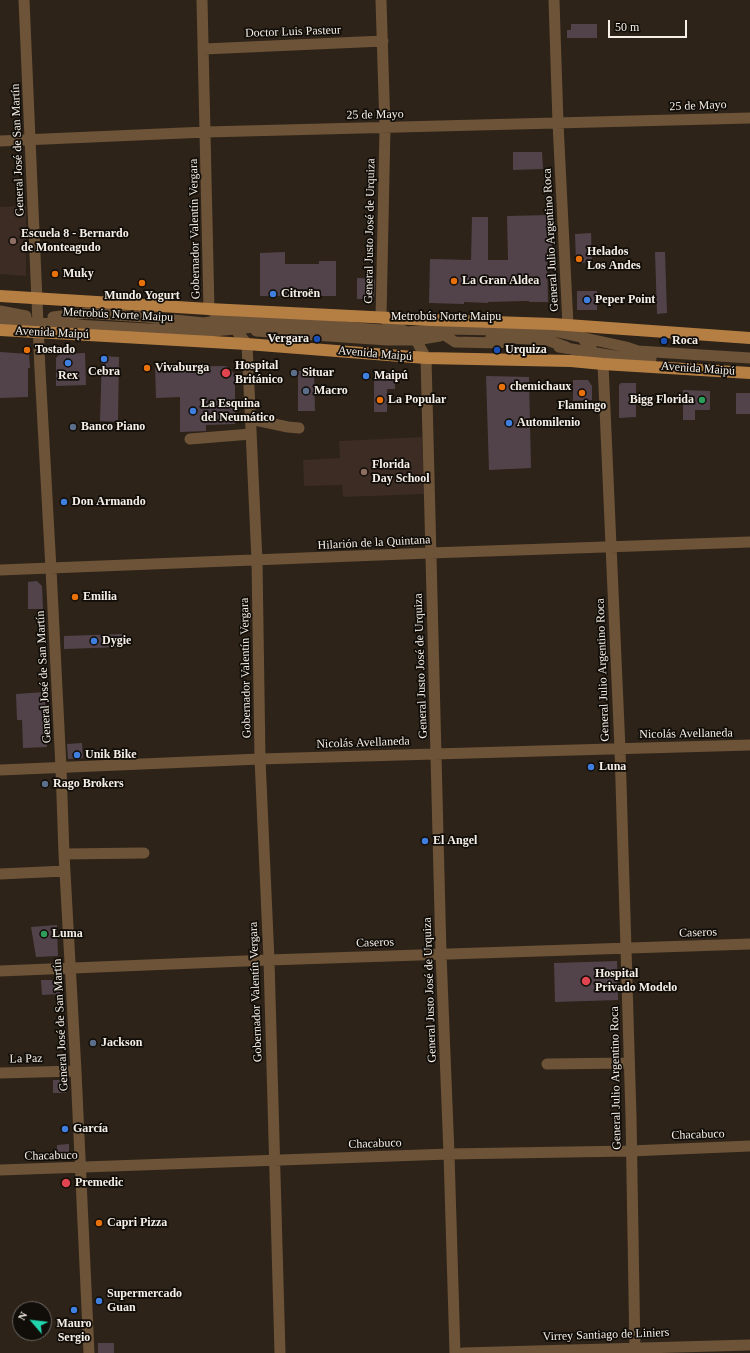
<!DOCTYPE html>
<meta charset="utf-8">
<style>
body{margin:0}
#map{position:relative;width:750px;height:1353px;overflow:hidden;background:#2d2318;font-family:"Times New Roman",serif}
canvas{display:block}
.north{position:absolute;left:12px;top:1301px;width:40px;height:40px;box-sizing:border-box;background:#110d08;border:1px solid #6d6762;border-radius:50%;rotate:298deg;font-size:11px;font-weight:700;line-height:16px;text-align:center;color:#f6efe8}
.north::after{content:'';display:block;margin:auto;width:14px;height:18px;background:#21d5af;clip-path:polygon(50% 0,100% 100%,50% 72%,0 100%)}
.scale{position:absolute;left:608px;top:20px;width:79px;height:18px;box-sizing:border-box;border:2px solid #f6efe8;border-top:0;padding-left:5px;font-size:12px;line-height:14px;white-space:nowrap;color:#f6efe8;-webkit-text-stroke:3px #110d08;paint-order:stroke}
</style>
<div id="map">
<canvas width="750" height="1353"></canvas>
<div class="north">N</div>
<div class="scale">50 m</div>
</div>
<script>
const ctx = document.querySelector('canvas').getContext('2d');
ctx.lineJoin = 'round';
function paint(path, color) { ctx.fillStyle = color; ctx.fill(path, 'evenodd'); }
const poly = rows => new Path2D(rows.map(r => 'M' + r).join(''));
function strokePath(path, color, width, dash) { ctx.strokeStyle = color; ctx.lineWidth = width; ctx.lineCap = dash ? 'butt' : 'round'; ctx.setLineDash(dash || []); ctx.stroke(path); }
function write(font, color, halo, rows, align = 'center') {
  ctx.font = font + ' "Times New Roman",serif'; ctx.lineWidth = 3.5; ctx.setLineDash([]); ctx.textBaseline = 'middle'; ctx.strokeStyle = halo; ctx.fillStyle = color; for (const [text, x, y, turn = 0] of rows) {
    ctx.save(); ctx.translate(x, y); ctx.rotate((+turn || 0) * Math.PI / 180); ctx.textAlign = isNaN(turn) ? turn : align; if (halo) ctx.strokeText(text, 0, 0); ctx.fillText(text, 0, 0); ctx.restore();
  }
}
paint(poly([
 [26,206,26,276,0,274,0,207],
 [422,437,424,494,343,497,342,485,304,486,303,460,340,458,339,441]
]), '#3c2c23');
paint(poly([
 [571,24,597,24,597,38,567,38,567,30,571,30],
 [513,152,542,152,543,169,513,170],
 [551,215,552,250,547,250,548,302,529,302,529,301,488,302,488,303,464,302,464,304,429,303,430,259,471,260,472,217,488,217,488,260,508,260,507,216],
 [591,233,592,262,576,263,575,234],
 [285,252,285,264,319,264,319,261,336,261,336,296,260,296,260,253],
 [655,252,665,252,667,313,657,314],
 [357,278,375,279,374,299,357,299],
 [577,291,597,291,597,310,577,310],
 [0,352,29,354,30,368,28,368,28,397,0,398],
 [85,353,86,385,56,386,56,358,60,354],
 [102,356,119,357,118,422,100,421],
 [226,366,235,374,235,424,206,425,206,431,180,432,180,397,156,398,155,367],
 [298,371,314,371,315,411,298,411],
 [395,371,395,389,387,389,387,412,374,412,374,372],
 [486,376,529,377,531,468,489,470],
 [573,380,588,380,592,386,592,400,573,401],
 [621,383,636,383,636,417,619,418,619,385],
 [683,390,710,391,710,410,695,410,695,420,683,420],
 [736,393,750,393,750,414,736,414],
 [37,581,42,586,43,609,28,609,28,582],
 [123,634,123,647,64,649,64,636],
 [45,692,47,747,23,748,22,720,17,720,16,694],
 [82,743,83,758,68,759,67,744],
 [57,925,58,956,36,957,31,927],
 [617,961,618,1000,555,1002,554,963],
 [41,980,55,980,60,984,60,994,42,995],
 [53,1080,63,1080,66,1084,66,1093,53,1093],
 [69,1144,69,1153,65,1157,57,1157,57,1145],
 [98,1343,114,1343,114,1353,98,1353]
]), '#52434b');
strokePath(poly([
 [24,0,40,370,51,569,61,768,64,854,76,1071,89,1353],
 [202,0,209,309,227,319,247,344,257,561,260,759,269,960,280,1353],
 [381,0,385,128,381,317,406,332,416,340,426,358,441,954,449,1154,455,1353],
 [554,0,558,123,568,325,581,336,603,364,620,749,631,1116,635,1353],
 [204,49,383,41],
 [0,141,206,132,750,118],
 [0,311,26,316],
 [53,317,86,313,145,317,204,323,234,318,406,332,446,329,553,331,626,347,638,351,750,358],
 [0,321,204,332,264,326],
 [256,331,387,340,416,340,440,336],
 [446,336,455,342,500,343],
 [491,337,547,340,566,347],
 [559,347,627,358,651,359],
 [250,419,288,427,299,428],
 [190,439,251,434],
 [0,570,430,553,750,542],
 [0,770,260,759,750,745],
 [64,854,144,853],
 [0,874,65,871],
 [0,971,269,960,750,944],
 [547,1064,629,1063],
 [0,1073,76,1071],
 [0,1170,449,1154,630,1151,750,1146],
 [463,1353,750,1345]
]), '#6d5338', 11);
strokePath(poly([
 [0,296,209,309,432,320,553,324,750,338],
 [0,330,247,344,426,358,571,361,603,364,750,373]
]), '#b57f44', 12);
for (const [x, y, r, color] of [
 [13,241,4,"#8d6e63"],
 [579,259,4,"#e8710a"],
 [55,274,4,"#e8710a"],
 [454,281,4,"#e8710a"],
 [142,283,4,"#e8710a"],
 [273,294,4,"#3f7fe0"],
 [587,300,4,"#3f7fe0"],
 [317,339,4,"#1a4fb4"],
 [664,341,4,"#1a4fb4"],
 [27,350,4,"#e8710a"],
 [497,350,4,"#1a4fb4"],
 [104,359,4,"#3f7fe0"],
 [68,363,4,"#3f7fe0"],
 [147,368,4,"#e8710a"],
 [226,373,5,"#e0444e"],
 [294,373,4,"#5c6f8a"],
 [366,376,4,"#3f7fe0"],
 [502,387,4,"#e8710a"],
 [306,391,4,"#5c6f8a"],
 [582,393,4,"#e8710a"],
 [380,400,4,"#e8710a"],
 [702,400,4,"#2e9e5b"],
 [193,411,4,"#3f7fe0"],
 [509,423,4,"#3f7fe0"],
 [73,427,4,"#5c6f8a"],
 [364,472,4,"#8d6e63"],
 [64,502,4,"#3f7fe0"],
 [75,597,4,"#e8710a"],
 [94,641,4,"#3f7fe0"],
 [77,755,4,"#3f7fe0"],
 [591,767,4,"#3f7fe0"],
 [45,784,4,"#5c6f8a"],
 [425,841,4,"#3f7fe0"],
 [44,934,4,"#2e9e5b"],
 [586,981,5,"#e0444e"],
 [93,1043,4,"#5c6f8a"],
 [65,1129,4,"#3f7fe0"],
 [66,1183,5,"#e0444e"],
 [99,1223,4,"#e8710a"],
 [99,1301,4,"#3f7fe0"],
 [74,1310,4,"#3f7fe0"]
]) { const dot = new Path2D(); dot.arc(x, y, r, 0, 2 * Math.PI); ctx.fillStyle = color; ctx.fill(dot); strokePath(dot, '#110d08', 1.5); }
write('12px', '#f6efe8', '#110d08', [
 ["Doctor Luis Pasteur",293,32,-2],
 ["25 de Mayo",698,106,-2],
 ["25 de Mayo",375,115,-1],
 ["General José de San Martín",18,150,-92],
 ["Gobernador Valentín Vergara",195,229,-91],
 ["General Justo José de Urquiza",370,231,-89],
 ["General Julio Argentino Roca",551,240,-93],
 ["Metrobús Norte Maipu",118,315,3],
 ["Metrobús Norte Maipu",446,317],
 ["Avenida Maipú",52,333,3],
 ["Avenida Maipú",375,354,5],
 ["Avenida Maipú",698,369,4],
 ["Hilarión de la Quintana",374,543,-3],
 ["General Justo José de Urquiza",421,666,-92],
 ["Gobernador Valentín Vergara",246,668,-91],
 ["General Julio Argentino Roca",603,670,-92],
 ["General José de San Martín",44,677,-93],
 ["Nicolás Avellaneda",686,734,-1],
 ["Nicolás Avellaneda",363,743,-2],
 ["Caseros",698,933,-2],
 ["Caseros",375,943,-2],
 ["General Justo José de Urquiza",430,990,-92],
 ["Gobernador Valentín Vergara",256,992,-92],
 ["General José de San Martín",61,1025,-93],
 ["La Paz",26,1059,-1],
 ["General Julio Argentino Roca",616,1078,-91],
 ["Chacabuco",698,1135,-2],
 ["Chacabuco",375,1144,-2],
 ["Chacabuco",51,1156,-1],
 ["Virrey Santiago de Liniers",606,1335,-2]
]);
write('bold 12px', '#f6efe8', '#110d08', [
 ["Escuela 8 - Bernardo",21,234],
 ["de Monteagudo",21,248],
 ["Helados",587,252],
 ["Los Andes",587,266],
 ["Muky",63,274],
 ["La Gran Aldea",462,281],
 ["Citroën",281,294],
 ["Mundo Yogurt",142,296,"center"],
 ["Peper Point",595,300],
 ["Vergara",309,339,"right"],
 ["Roca",672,341],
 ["Tostado",35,350],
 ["Urquiza",505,350],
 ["Hospital",235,366],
 ["Británico",235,380],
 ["Vivaburga",155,368],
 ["Cebra",104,372,"center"],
 ["Situar",302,373],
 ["Rex",68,376,"center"],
 ["Maipú",374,376],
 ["chemichaux",510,387],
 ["Macro",314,391],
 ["La Popular",388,400],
 ["Bigg Florida",694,400,"right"],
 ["La Esquina",201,404],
 ["del Neumático",201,418],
 ["Flamingo",582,406,"center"],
 ["Automilenio",517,423],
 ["Banco Piano",81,427],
 ["Florida",372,465],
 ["Day School",372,479],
 ["Don Armando",72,502],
 ["Emilia",83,597],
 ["Dygie",102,641],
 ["Unik Bike",85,755],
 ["Luna",599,767],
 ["Rago Brokers",53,784],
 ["El Angel",433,841],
 ["Luma",52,934],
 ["Hospital",595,974],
 ["Privado Modelo",595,988],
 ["Jackson",101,1043],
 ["García",73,1129],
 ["Premedic",75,1183],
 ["Capri Pizza",107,1223],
 ["Supermercado",107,1294],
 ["Guan",107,1308],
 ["Mauro",74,1324,"center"],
 ["Sergio",74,1338,"center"]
], 'left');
</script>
